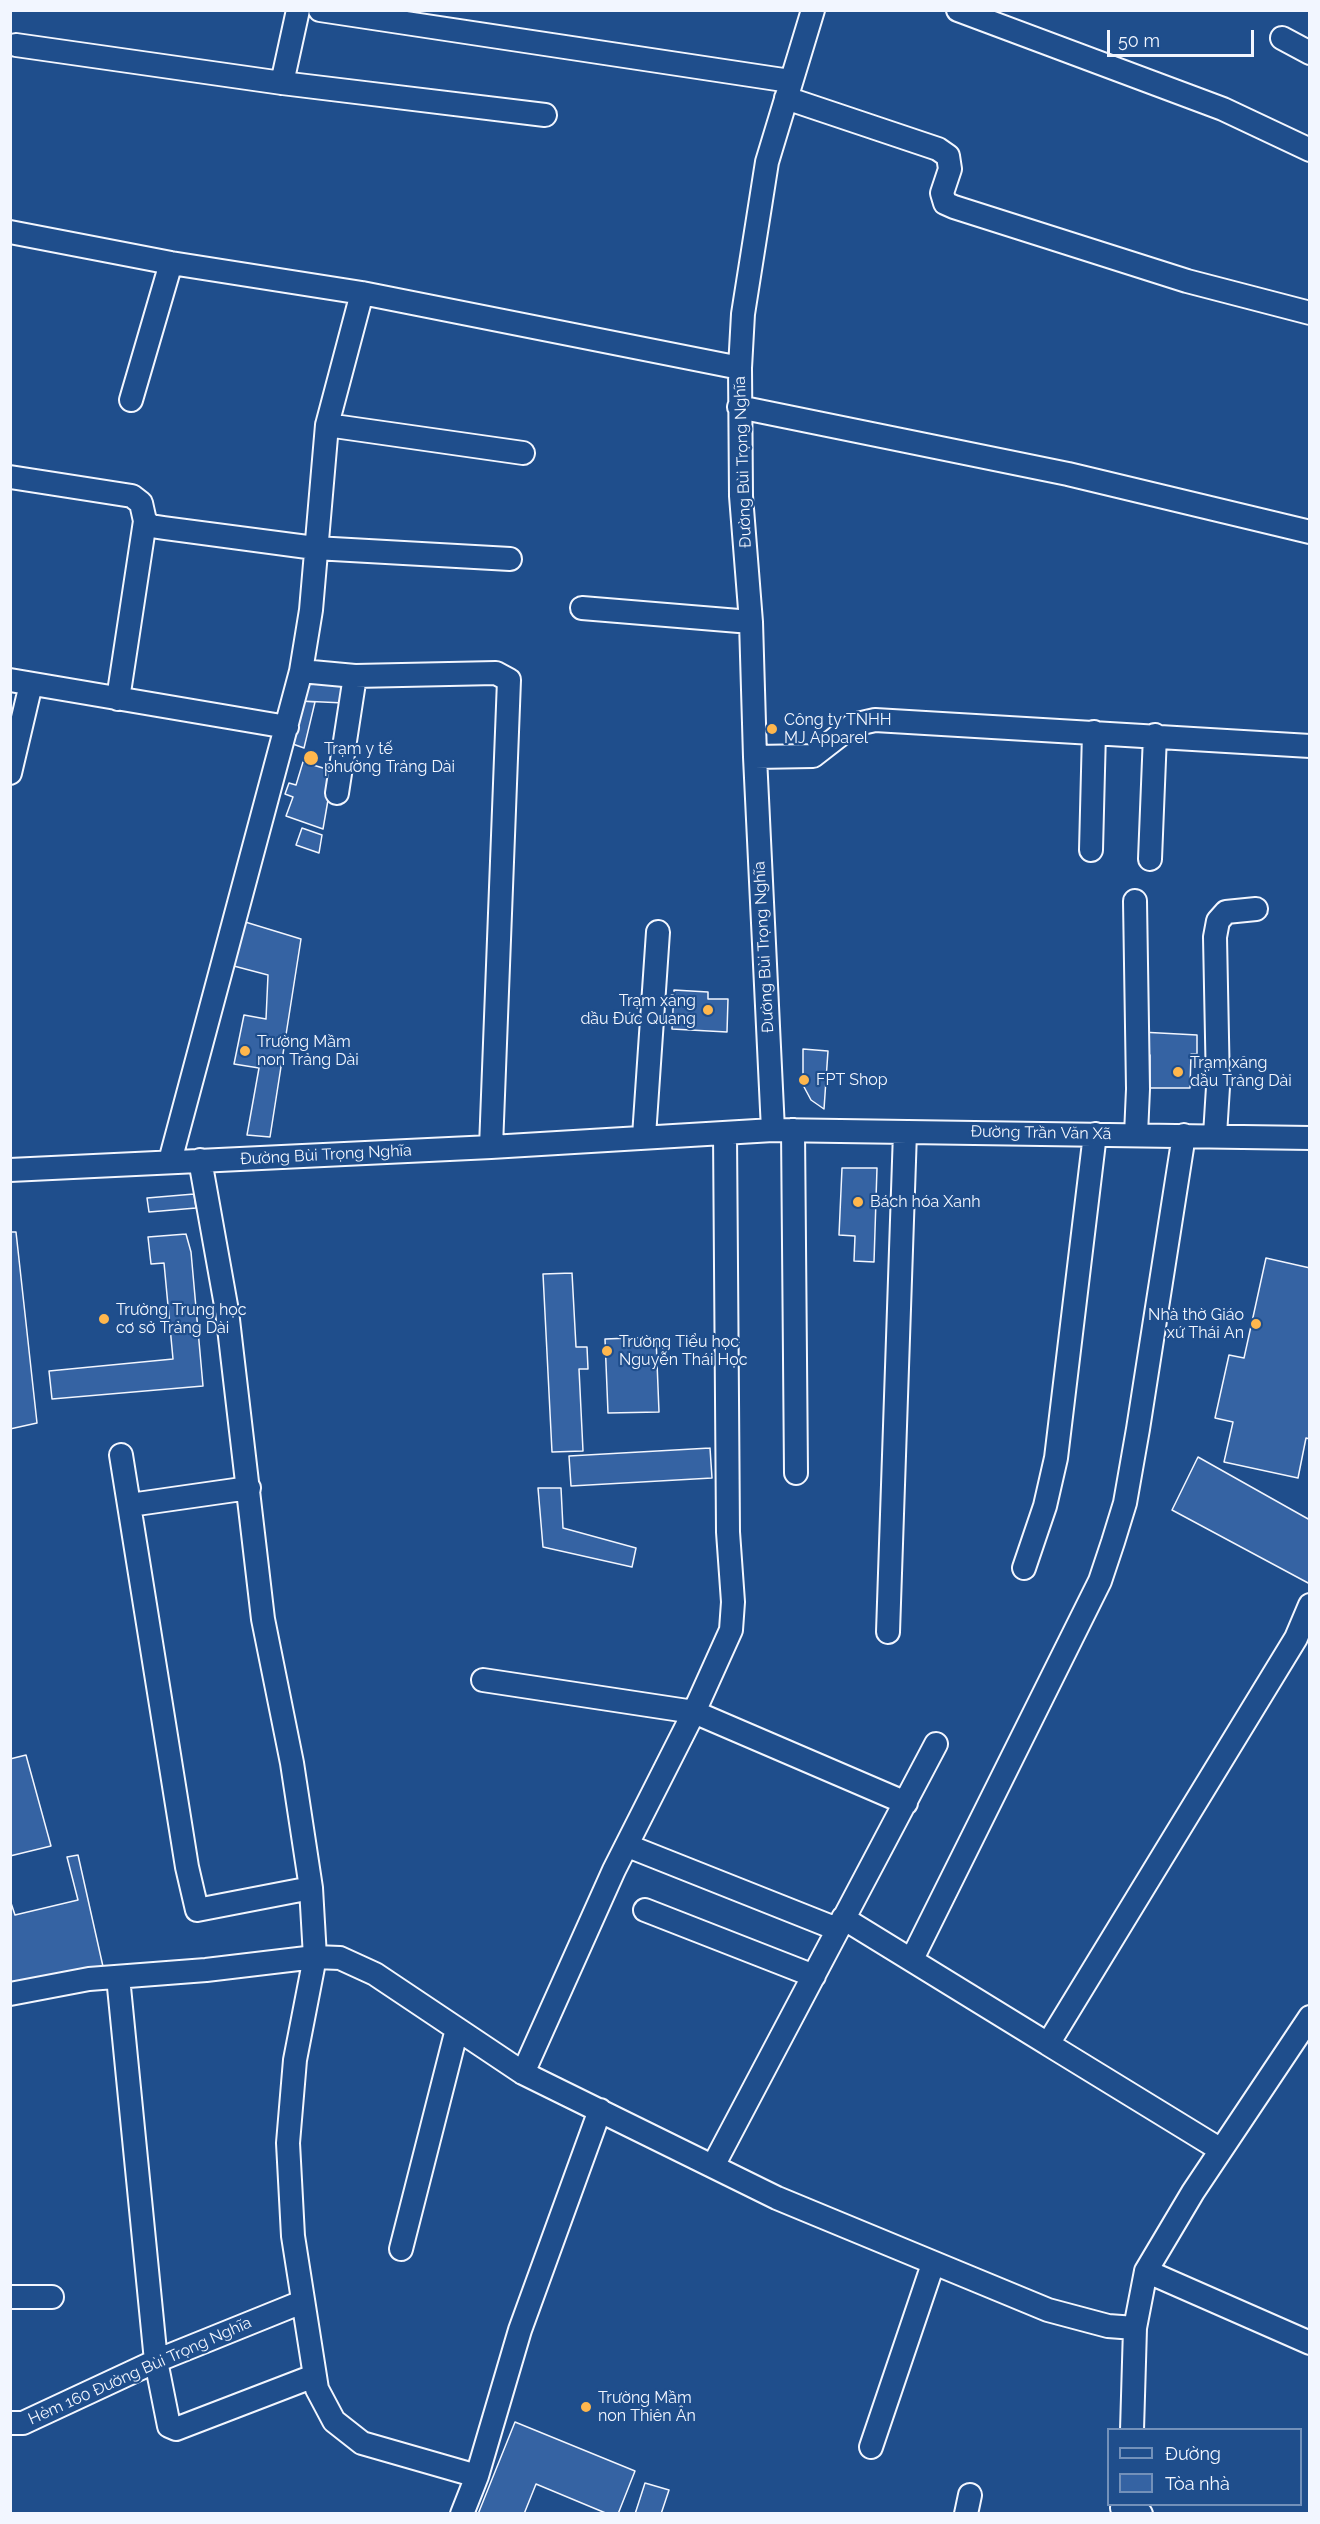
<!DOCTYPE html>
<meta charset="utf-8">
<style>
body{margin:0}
#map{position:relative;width:1320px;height:2524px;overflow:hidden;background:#1f4e8c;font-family:Raleway,sans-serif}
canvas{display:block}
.frame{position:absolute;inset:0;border:12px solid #f2f6ff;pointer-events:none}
.legend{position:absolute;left:1107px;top:2428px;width:195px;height:78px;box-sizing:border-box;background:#1f4e8c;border:2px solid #7391ba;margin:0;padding:8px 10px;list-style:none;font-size:18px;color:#f2f6ff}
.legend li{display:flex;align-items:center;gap:12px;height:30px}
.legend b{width:30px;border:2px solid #7391ba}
.scale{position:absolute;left:1107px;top:30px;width:147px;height:27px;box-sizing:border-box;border:3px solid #f2f6ff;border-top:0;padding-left:8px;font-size:18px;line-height:21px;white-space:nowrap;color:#f2f6ff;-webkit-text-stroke:4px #1f4e8c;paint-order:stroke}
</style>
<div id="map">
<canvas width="1320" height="2524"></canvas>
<div class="frame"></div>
<ul class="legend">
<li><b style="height:8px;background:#1f4e8c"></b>Đường</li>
<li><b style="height:16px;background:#3563a3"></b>Tòa nhà</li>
</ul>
<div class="scale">50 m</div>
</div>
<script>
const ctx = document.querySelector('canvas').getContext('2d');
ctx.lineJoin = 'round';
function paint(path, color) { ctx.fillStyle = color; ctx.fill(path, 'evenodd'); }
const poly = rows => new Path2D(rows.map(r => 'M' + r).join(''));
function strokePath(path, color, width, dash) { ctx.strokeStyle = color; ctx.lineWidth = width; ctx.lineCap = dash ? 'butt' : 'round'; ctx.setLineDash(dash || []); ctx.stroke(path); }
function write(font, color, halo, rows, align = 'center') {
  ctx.font = font + ' Raleway,sans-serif'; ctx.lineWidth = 4.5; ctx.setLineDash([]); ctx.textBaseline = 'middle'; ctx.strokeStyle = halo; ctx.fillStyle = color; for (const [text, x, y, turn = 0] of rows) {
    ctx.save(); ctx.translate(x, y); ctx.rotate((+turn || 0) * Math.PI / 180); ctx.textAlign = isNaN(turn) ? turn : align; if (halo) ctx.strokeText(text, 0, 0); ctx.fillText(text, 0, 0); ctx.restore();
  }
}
const building = poly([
 [306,678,348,682,344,703,301,701,306,678],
 [301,701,315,702,304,748,290,743,301,701],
 [303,762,333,771,323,829,286,816,293,797,285,794,289,783,296,785,303,762],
 [302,828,322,835,319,853,296,845,302,828],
 [242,921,301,939,270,1137,247,1135,259,1068,234,1064,244,1015,266,1019,268,975,230,965,242,921],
 [674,990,708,992,708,999,728,999,727,1032,672,1029,674,990],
 [1141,1032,1197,1035,1197,1054,1191,1054,1190,1088,1150,1088,1150,1055,1142,1055,1141,1032],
 [803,1049,828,1051,824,1109,811,1100,803,1085,803,1049],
 [842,1168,877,1168,874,1262,854,1261,855,1236,839,1235,842,1168],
 [194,1194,196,1208,149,1212,147,1198,194,1194],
 [10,1232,16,1232,37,1423,10,1429,10,1232],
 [186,1234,191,1252,203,1386,52,1399,49,1371,173,1359,164,1263,151,1264,148,1237,186,1234],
 [1266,1258,1310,1268,1310,1439,1306,1438,1298,1478,1224,1462,1233,1422,1215,1418,1229,1355,1244,1358,1266,1258],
 [572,1273,576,1347,587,1347,588,1369,579,1369,583,1451,552,1452,543,1274,572,1273],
 [656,1337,659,1412,608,1413,605,1339,656,1337],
 [710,1448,712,1478,571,1486,569,1456,710,1448],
 [1198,1457,1310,1520,1310,1584,1172,1510,1198,1457],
 [538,1488,561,1488,563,1528,636,1548,632,1567,543,1547,538,1488],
 [26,1755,51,1846,10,1856,10,1759,26,1755],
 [78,1855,104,1971,10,1988,10,1900,15,1915,78,1900,67,1857,78,1855],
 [515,2422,635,2471,618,2514,608,2514,536,2484,524,2514,478,2514,515,2422],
 [645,2483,669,2490,661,2514,635,2514,645,2483]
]);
paint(building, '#3563a3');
strokePath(building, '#f2f6ff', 1.5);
const minor = poly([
 [320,10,790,81],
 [958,10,1223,109,1310,150],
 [1282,38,1310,53],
 [16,45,282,83,545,115],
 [282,83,298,10],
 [786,98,938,149,948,156,950,169,942,193,945,203,954,207,1187,281,1310,313],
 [10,232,171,263,362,293,740,368],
 [131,400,171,263],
 [739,407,1068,474,1310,532],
 [327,425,523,453],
 [10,477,132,496,141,503,145,521,151,526,164,528,315,548,510,559],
 [582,608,751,622],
 [301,671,355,676,496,673,509,680,491,1147],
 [10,680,287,727],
 [118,699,145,521],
 [755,757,813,756,853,725,875,720,1310,746],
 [10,773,31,684],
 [337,793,355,676],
 [1091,850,1094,732],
 [1150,859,1155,735],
 [1135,901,1138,1089,1136,1135],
 [773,1130,755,757,751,622,741,496,740,368,743,314,767,162,813,10],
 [793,1130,796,1473],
 [1215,1135,1218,1087,1215,937,1218,921,1226,912,1256,909],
 [644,1136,658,932],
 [200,1160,227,1311,263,1619,292,1763,311,1888,315,1957,295,2060,288,2143,293,2236,317,2389,334,2421,362,2443,477,2476],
 [170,1161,301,671,311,610,327,425,362,293],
 [10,1170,491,1147,773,1130,1310,1138],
 [121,1455,187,1867,197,1910,311,1888],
 [130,1505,249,1488],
 [1024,1568,1045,1506,1056,1458,1095,1134],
 [888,1632,905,1132],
 [483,1680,694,1712,906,1803],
 [628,1846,837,1929],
 [645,1910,814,1976],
 [843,1918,1048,2044,1296,1638,1310,1605],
 [912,1959,1100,1581,1113,1542,1125,1503,1138,1429,1184,1135],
 [118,1977,156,2361,169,2426,176,2429,314,2376],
 [10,1994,89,1979,206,1970,315,1957,340,1958,375,1974,523,2073,777,2198,1048,2310,1108,2326,1135,2328],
 [1048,2044,1221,2150],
 [523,2073,614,1870,694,1712,731,1630,733,1602,728,1532,725,1133],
 [713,2166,936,1744],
 [401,2249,457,2029],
 [1146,2271,1310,2343],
 [10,2297,52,2297],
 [10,2423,23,2423,156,2361,302,2302],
 [1132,2430,1135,2328,1146,2271,1193,2192,1310,2017],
 [871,2447,933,2264],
 [1122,2508,1141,2514],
 [462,2514,477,2476,520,2330,600,2110],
 [966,2514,970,2495]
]);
strokePath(minor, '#f2f6ff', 26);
strokePath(minor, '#1f4e8c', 22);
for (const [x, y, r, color] of [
 [772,729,6,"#ffb74d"],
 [311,758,8,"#ffb74d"],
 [708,1010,6,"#ffb74d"],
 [245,1051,6,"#ffb74d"],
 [1178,1072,6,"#ffb74d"],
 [804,1080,6,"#ffb74d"],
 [858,1202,6,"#ffb74d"],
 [104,1319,6,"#ffb74d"],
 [1256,1324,6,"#ffb74d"],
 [607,1351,6,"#ffb74d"],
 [586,2407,6,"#ffb74d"]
]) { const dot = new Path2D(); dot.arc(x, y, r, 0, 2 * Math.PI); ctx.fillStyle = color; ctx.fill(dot); strokePath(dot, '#1f4e8c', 2); }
write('16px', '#f2f6ff', '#1f4e8c', [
 ["Đường Bùi Trọng Nghĩa",743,462,-92],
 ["Đường Bùi Trọng Nghĩa",764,947,-93],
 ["Đường Trần Văn Xã",1041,1133,1],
 ["Đường Bùi Trọng Nghĩa",326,1155,-3],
 ["Hẻm 160 Đường Bùi Trọng Nghĩa",140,2371,-24]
]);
write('16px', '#f2f6ff', '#1f4e8c', [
 ["Công ty TNHH",784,720],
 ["MJ Apparel",784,738],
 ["Trạm y tế",324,749],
 ["phường Trảng Dài",324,767],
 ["Trạm xăng",696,1001,"right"],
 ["dầu Đức Quang",696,1019,"right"],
 ["Trường Mầm",257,1042],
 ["non Trảng Dài",257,1060],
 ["Trạm xăng",1190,1063],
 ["dầu Trảng Dài",1190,1081],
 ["FPT Shop",816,1080],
 ["Bách hóa Xanh",870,1202],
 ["Trường Trung học",116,1310],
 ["cơ sở Trảng Dài",116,1328],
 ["Nhà thờ Giáo",1244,1315,"right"],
 ["xứ Thái An",1244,1333,"right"],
 ["Trường Tiểu học",619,1342],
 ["Nguyễn Thái Học",619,1360],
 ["Trường Mầm",598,2398],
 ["non Thiên Ân",598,2416]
], 'left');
</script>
